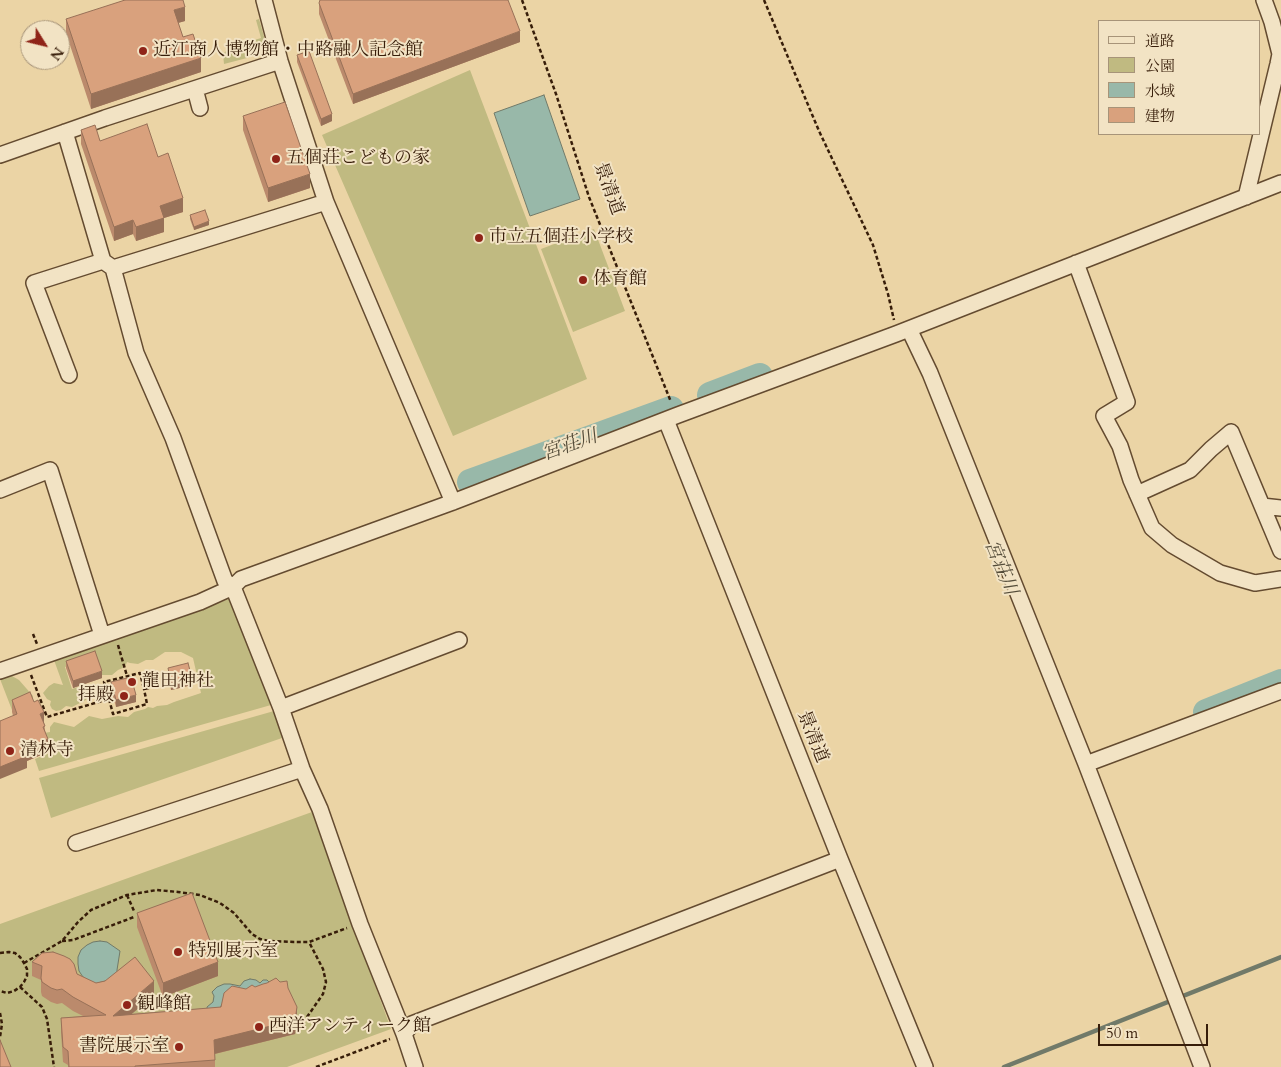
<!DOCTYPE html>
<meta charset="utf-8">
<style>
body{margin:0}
#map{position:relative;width:1281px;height:1067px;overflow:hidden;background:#ebd4a5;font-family:Cardo,"Noto Serif JP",serif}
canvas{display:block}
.legend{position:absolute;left:1098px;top:20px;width:162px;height:115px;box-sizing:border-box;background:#f2e3c4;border:1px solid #a79479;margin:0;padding:6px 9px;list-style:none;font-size:15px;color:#371d09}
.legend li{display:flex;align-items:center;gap:10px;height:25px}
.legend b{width:25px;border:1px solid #a79479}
.north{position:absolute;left:20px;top:20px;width:50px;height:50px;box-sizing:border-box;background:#f2e3c4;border:1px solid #a79479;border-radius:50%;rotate:126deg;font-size:14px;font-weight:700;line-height:20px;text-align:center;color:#371d09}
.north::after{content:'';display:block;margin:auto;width:18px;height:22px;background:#8f2418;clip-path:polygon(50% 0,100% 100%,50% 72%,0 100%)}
.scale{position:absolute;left:1098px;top:1024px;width:110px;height:22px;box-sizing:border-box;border:2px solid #371d09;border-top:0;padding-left:6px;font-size:15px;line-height:18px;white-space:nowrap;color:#371d09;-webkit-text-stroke:4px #f2e3c4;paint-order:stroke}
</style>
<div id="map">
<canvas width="1281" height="1067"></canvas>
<ul class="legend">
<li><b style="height:6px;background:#f2e3c4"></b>道路</li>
<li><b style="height:14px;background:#c0ba81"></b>公園</li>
<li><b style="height:14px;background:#98b8a9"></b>水域</li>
<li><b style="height:14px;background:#d9a17d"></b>建物</li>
</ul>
<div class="north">N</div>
<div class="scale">50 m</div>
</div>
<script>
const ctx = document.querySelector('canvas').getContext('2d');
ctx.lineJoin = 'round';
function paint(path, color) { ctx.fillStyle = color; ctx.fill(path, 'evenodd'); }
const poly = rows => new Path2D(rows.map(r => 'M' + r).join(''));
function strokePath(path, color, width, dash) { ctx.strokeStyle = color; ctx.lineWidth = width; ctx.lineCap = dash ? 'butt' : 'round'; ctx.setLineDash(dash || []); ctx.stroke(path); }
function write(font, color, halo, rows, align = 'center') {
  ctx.font = font + ' Cardo,"Noto Serif JP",serif'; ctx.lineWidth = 4; ctx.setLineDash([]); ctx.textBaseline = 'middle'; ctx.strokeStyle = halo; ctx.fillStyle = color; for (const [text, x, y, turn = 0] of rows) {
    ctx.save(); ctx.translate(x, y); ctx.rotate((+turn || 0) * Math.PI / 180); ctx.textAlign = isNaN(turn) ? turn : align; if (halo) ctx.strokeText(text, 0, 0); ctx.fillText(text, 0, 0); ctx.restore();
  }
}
paint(poly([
 [259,19,267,47,264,48,262,44,258,45,254,48,247,58,224,64,223,54,229,48,261,38,256,20],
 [470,70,587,379,453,436,322,135],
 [594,229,625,311,573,332,541,249],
 [229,599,271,705,39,771,35,759,51,752,44,733,50,732,50,727,54,722,74,727,89,716,102,719,118,716,128,717,134,712,145,709,148,707,153,708,157,706,167,705,174,702,201,693,193,658,181,652,165,652,153,660,146,660,138,664,130,663,127,662,125,667,118,670,112,675,102,675,95,656,65,667,72,689,86,684,89,693,86,700,72,707,66,706,61,710,56,711,52,709,50,705,51,701,47,699,43,693,49,686,54,683,63,685,54,660,162,624],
 [12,676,19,680,33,696,33,700,12,710,0,679],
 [274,711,282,738,51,818,39,778],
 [312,812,391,1029,287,1067,0,1067,0,924]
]), '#c0ba81');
const water = poly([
 [544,95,580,199,530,216,494,113,544,95],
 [100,941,107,942,120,951,117,970,117,978,94,984,83,977,79,971,78,964,78,957,81,950,87,945,93,942,100,941],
 [250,979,256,980,260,983,263,980,267,980,271,984,224,1002,221,1006,220,1011,208,1018,207,1007,213,1002,214,996,212,992,217,987,224,984,230,984,240,986,244,981,250,979]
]);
paint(water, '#98b8a9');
strokePath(water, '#717a69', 1);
strokePath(poly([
 [1004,1067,1281,957]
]), '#717a69', 4.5);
strokePath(poly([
 [710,395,760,376],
 [470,482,671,409],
 [1206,712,1281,682]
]), '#98b8a9', 26);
const minor = poly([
 [264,0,280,61,326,202,453,502],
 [195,89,200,108],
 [65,132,103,261,113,268,136,353,173,438,225,581,233,587,281,708,302,769,320,809,360,924,404,1034,415,1067],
 [0,155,105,118,280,61],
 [1246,197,1278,64,1280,54,1272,22,1264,0],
 [1076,263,1127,402,1104,416,1120,446,1131,480,1152,528,1172,545,1220,573,1255,583,1281,579],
 [113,268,326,202],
 [909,329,930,373,1086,764,1202,1067],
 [69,375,34,283,103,261],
 [666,420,840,859,925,1067],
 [0,490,50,470,102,635],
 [1137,494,1190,470,1211,449,1231,432,1281,551],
 [1262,506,1281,508],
 [0,671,200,602,233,587,241,579,453,502,678,415,896,334,1281,183],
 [281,708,459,640],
 [1086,764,1281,691],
 [76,843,302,769],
 [404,1034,412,1024,840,859]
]);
strokePath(minor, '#644b30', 18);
strokePath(poly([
 [522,0,556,94,589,197,671,402],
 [764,0,819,131,873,245,888,294,894,320],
 [33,634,37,644],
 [118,645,127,676],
 [31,675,47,717,109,699,104,682,140,673,144,689,149,688],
 [109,699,113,714,147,704,144,689],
 [127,895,134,911],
 [62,941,73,940,134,917],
 [0,953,9,952,15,953,20,957,24,963,27,969,27,976,24,982,20,987,14,991,7,993,0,991],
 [24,963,62,941,78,922,91,910,127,895,157,890,178,892,200,895,220,903,234,913,252,934,260,939,269,941,294,942,309,942,347,928],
 [20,987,42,1007,47,1019,54,1067],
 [0,1013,2,1024,0,1037],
 [307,1017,323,994,326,982,323,969,309,942],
 [316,1067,390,1039]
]), '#371d09', 2.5, [4, 2.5]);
strokePath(minor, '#f2e3c4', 15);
paint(poly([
 [319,3,520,42,353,104,319,14],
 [66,19,185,21,178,23,183,37,201,72,91,109,66,33],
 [297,55,332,121,321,126,297,62],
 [243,116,310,188,268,202,243,130],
 [81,130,100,141,158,157,183,212,164,218,164,232,136,241,133,234,114,241,81,144],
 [190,215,209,225,194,230,190,219],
 [66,661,102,678,73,688,66,668],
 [168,668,192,685,171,690,168,675],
 [111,682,136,702,116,707,111,689],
 [12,700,44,722,48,752,27,761,27,768,12,712],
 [137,913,218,976,163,997,137,927],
 [32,962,77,974,96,983,154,995,131,1014,221,1007,246,989,280,982,288,988,297,1021,295,1034,215,1054,215,1067,68,1067,68,1065,63,1062,61,1032,61,1018,83,1016,73,1011,62,1003,57,1004,51,1002,42,996,41,992,41,980,32,976]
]), '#bb8a6c');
paint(poly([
 [185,7,185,21,174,24,174,10],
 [520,31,520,42,353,104,353,94],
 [201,58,201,72,91,109,91,94],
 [332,114,332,121,321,126,321,119],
 [310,174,310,188,268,202,268,188],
 [183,198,183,212,164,218,164,232,136,241,136,227,160,206],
 [133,220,133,234,114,241,114,227],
 [209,221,209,225,194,230,194,227],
 [102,671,102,678,73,688,73,681],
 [192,678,192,685,171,690,171,683],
 [136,695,136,702,116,707,116,700],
 [44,712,44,725,40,714],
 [48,739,48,752,27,761,27,768,0,779,0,767,24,750],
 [218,962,218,976,163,997,163,983],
 [154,981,154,995,113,1030,113,1016],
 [297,1007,297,1021,295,1034,214,1054,214,1040]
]), '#987158');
const building = poly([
 [125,0,183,0,185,7,174,10,183,37,193,34,201,58,91,94,66,19,125,0],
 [320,0,508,0,520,31,353,94,319,3,320,0],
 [309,51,332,114,321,119,297,55,309,51],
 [285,102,310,174,268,188,243,116,285,102],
 [147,124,158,157,168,153,183,198,160,206,164,218,136,227,133,220,114,227,81,130,95,125,100,141,147,124],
 [205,210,209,221,194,227,190,215,205,210],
 [95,651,102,671,73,681,66,661,95,651],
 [188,663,192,678,171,683,168,668,188,663],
 [131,677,136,695,116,700,111,682,131,677],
 [30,692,34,702,38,700,44,712,40,714,45,726,43,727,48,739,24,750,27,756,0,767,0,721,17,714,12,700,30,692],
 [192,893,218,962,163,983,137,913,192,893],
 [53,952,64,956,70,959,74,964,77,974,96,983,105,981,135,957,154,981,113,1016,221,1007,224,993,232,986,246,989,252,985,255,987,263,984,267,983,276,978,280,982,287,981,288,988,297,1007,295,1020,214,1040,215,1060,135,1066,135,1067,69,1067,68,1051,63,1047,61,1018,106,1015,73,997,62,989,57,990,51,988,42,982,41,978,42,966,32,962,42,953,53,952],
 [0,1040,11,1067,0,1067,0,1040]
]);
paint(building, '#d9a17d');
strokePath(building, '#987158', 1);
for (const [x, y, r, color] of [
 [143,51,5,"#8f2418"],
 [276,159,5,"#8f2418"],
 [479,238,5,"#8f2418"],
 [583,280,5,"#8f2418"],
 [132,682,5,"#8f2418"],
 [124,696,5,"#8f2418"],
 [10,751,5,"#8f2418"],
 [178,952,5,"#8f2418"],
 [127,1005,5,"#8f2418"],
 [259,1027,5,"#8f2418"],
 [179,1047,5,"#8f2418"]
]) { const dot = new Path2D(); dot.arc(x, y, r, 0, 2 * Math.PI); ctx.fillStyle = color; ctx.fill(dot); strokePath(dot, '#f2e3c4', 2); }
write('18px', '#371d09', '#f2e3c4', [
 ["近江商人博物館・中路融人記念館",153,51],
 ["五個荘こどもの家",286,159],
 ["市立五個荘小学校",489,238],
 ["体育館",593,280],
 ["龍田神社",142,682],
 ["拝殿",114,696,"right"],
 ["清林寺",20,751],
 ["特別展示室",188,952],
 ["観峰館",137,1005],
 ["西洋アンティーク館",269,1027],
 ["書院展示室",169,1047,"right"]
], 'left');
write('18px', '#371d09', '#f2e3c4', [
 ["景清道",608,189,70],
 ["景清道",812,737,68]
]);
write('italic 19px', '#544c39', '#f2e3c4', [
 ["宮荘川",570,446,-20],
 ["宮荘川",1000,568,68]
]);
</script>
